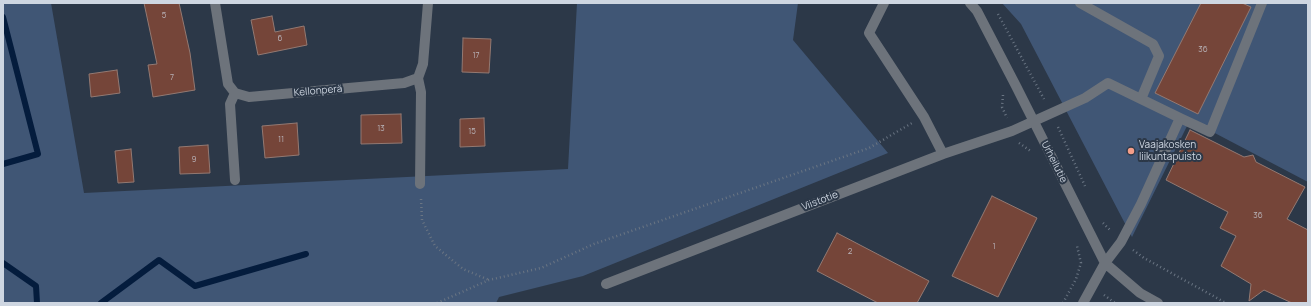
<!DOCTYPE html>
<meta charset="utf-8">
<style>
body{margin:0}
#map{position:relative;width:1311px;height:306px;overflow:hidden;background:#2c3848;font-family:Manrope,sans-serif}
canvas{display:block}
.frame{position:absolute;inset:0;border:4px solid #ced6e1;pointer-events:none}
</style>
<div id="map">
<canvas width="1311" height="306"></canvas>
<div class="frame"></div>
</div>
<script>
const ctx = document.querySelector('canvas').getContext('2d');
ctx.lineJoin = 'round';
function paint(path, color) { ctx.fillStyle = color; ctx.fill(path, 'evenodd'); }
const poly = rows => new Path2D(rows.map(r => 'M' + r).join(''));
function strokePath(path, color, width, dash) { ctx.strokeStyle = color; ctx.lineWidth = width; ctx.lineCap = dash ? 'butt' : 'round'; ctx.setLineDash(dash || []); ctx.stroke(path); }
function write(font, color, halo, rows, align = 'center') {
  ctx.font = font + ' Manrope,sans-serif'; ctx.lineWidth = 4; ctx.setLineDash([]); ctx.textBaseline = 'middle'; ctx.strokeStyle = halo; ctx.fillStyle = color; for (const [text, x, y, turn = 0] of rows) {
    ctx.save(); ctx.translate(x, y); ctx.rotate((+turn || 0) * Math.PI / 180); ctx.textAlign = isNaN(turn) ? turn : align; if (halo) ctx.strokeText(text, 0, 0); ctx.fillText(text, 0, 0); ctx.restore();
  }
}
paint(poly([
 [3,3,51,3,84,193,568,169,577,3,798,3,793,40,888,153,583,276,499,297,496,303,3,303],
 [1002,3,1308,3,1308,182,1190,120,1132,237,1021,24]
]), '#405675');
strokePath(poly([
 [3,17,38,154,3,164],
 [3,263,36,286,37,303],
 [101,303,159,260,195,286,306,254]
]), '#041c3d', 6);
const building = poly([
 [144,3,179,3,190,53,195,90,153,97,148,65,157,64,144,3],
 [1201,3,1242,3,1251,7,1198,114,1155,93,1201,3],
 [272,16,275,32,304,26,307,45,258,55,251,20,272,16],
 [463,38,491,39,489,73,462,72,463,38],
 [117,70,120,93,91,97,89,74,117,70],
 [401,114,402,143,361,144,361,115,401,114],
 [484,118,485,146,460,147,460,119,484,118],
 [297,123,299,155,265,158,262,126,297,123],
 [1190,130,1244,157,1253,155,1256,162,1305,187,1287,219,1308,230,1308,303,1292,303,1264,290,1249,301,1251,284,1221,266,1236,236,1220,228,1228,212,1166,180,1190,130],
 [208,145,210,173,180,174,179,147,208,145],
 [131,149,134,182,118,183,115,151,131,149],
 [992,196,1037,218,998,297,952,276,992,196],
 [837,233,929,281,917,303,878,303,817,271,837,233]
]);
paint(building, '#754539');
strokePath(building, '#937972', 1);
strokePath(poly([
 [998,14,1044,99],
 [1003,95,1002,107,1007,118],
 [1058,127,1085,186],
 [1019,143,1032,152],
 [421,199,422,220,435,246,463,269,489,280],
 [1103,223,1111,231],
 [1133,250,1144,258,1226,303],
 [1104,295,1115,303],
 [437,303,489,280,541,268,594,244,869,148,912,123],
 [1063,303,1076,279,1081,263,1077,246]
]), '#6a7583', 2.5, [1, 3]);
strokePath(poly([
 [215,3,228,84,235,93,249,97,404,83,418,78,423,64,428,3],
 [884,3,869,33,924,117,943,154],
 [970,3,977,11,1016,86,1105,263,1140,293,1158,303],
 [1080,3,1153,44,1159,56,1141,99],
 [418,78,421,92,420,184],
 [235,93,230,104,235,180],
 [1180,118,1210,132,1262,3],
 [606,284,943,154,1012,131,1085,98,1108,83,1180,118,1141,204,1121,242,1105,263,1083,303]
]), '#6d737b', 10);
for (const [x, y, r, color] of [
 [1131,151,4,"#f49e89"]
]) { const dot = new Path2D(); dot.arc(x, y, r, 0, 2 * Math.PI); ctx.fillStyle = color; ctx.fill(dot); strokePath(dot, '#2c3848', 1.5); }
write('8px', '#b8b2b7', null, [
 ["5",164,16],
 ["6",280,39],
 ["36",1203,50],
 ["17",476,56],
 ["7",172,78],
 ["13",381,129],
 ["15",472,132],
 ["11",281,140],
 ["9",194,160],
 ["36",1258,216],
 ["1",994,247],
 ["2",850,252]
]);
write('10px', '#ced6e1', '#2c3848', [
 ["Kellonperä",318,91,-5],
 ["Urheilutie",1054,162,63],
 ["Viistotie",820,201,-21]
]);
write('10px', '#ced6e1', '#2c3848', [
 ["Vaajakosken",1139,145],
 ["liikuntapuisto",1139,157]
], 'left');
</script>
